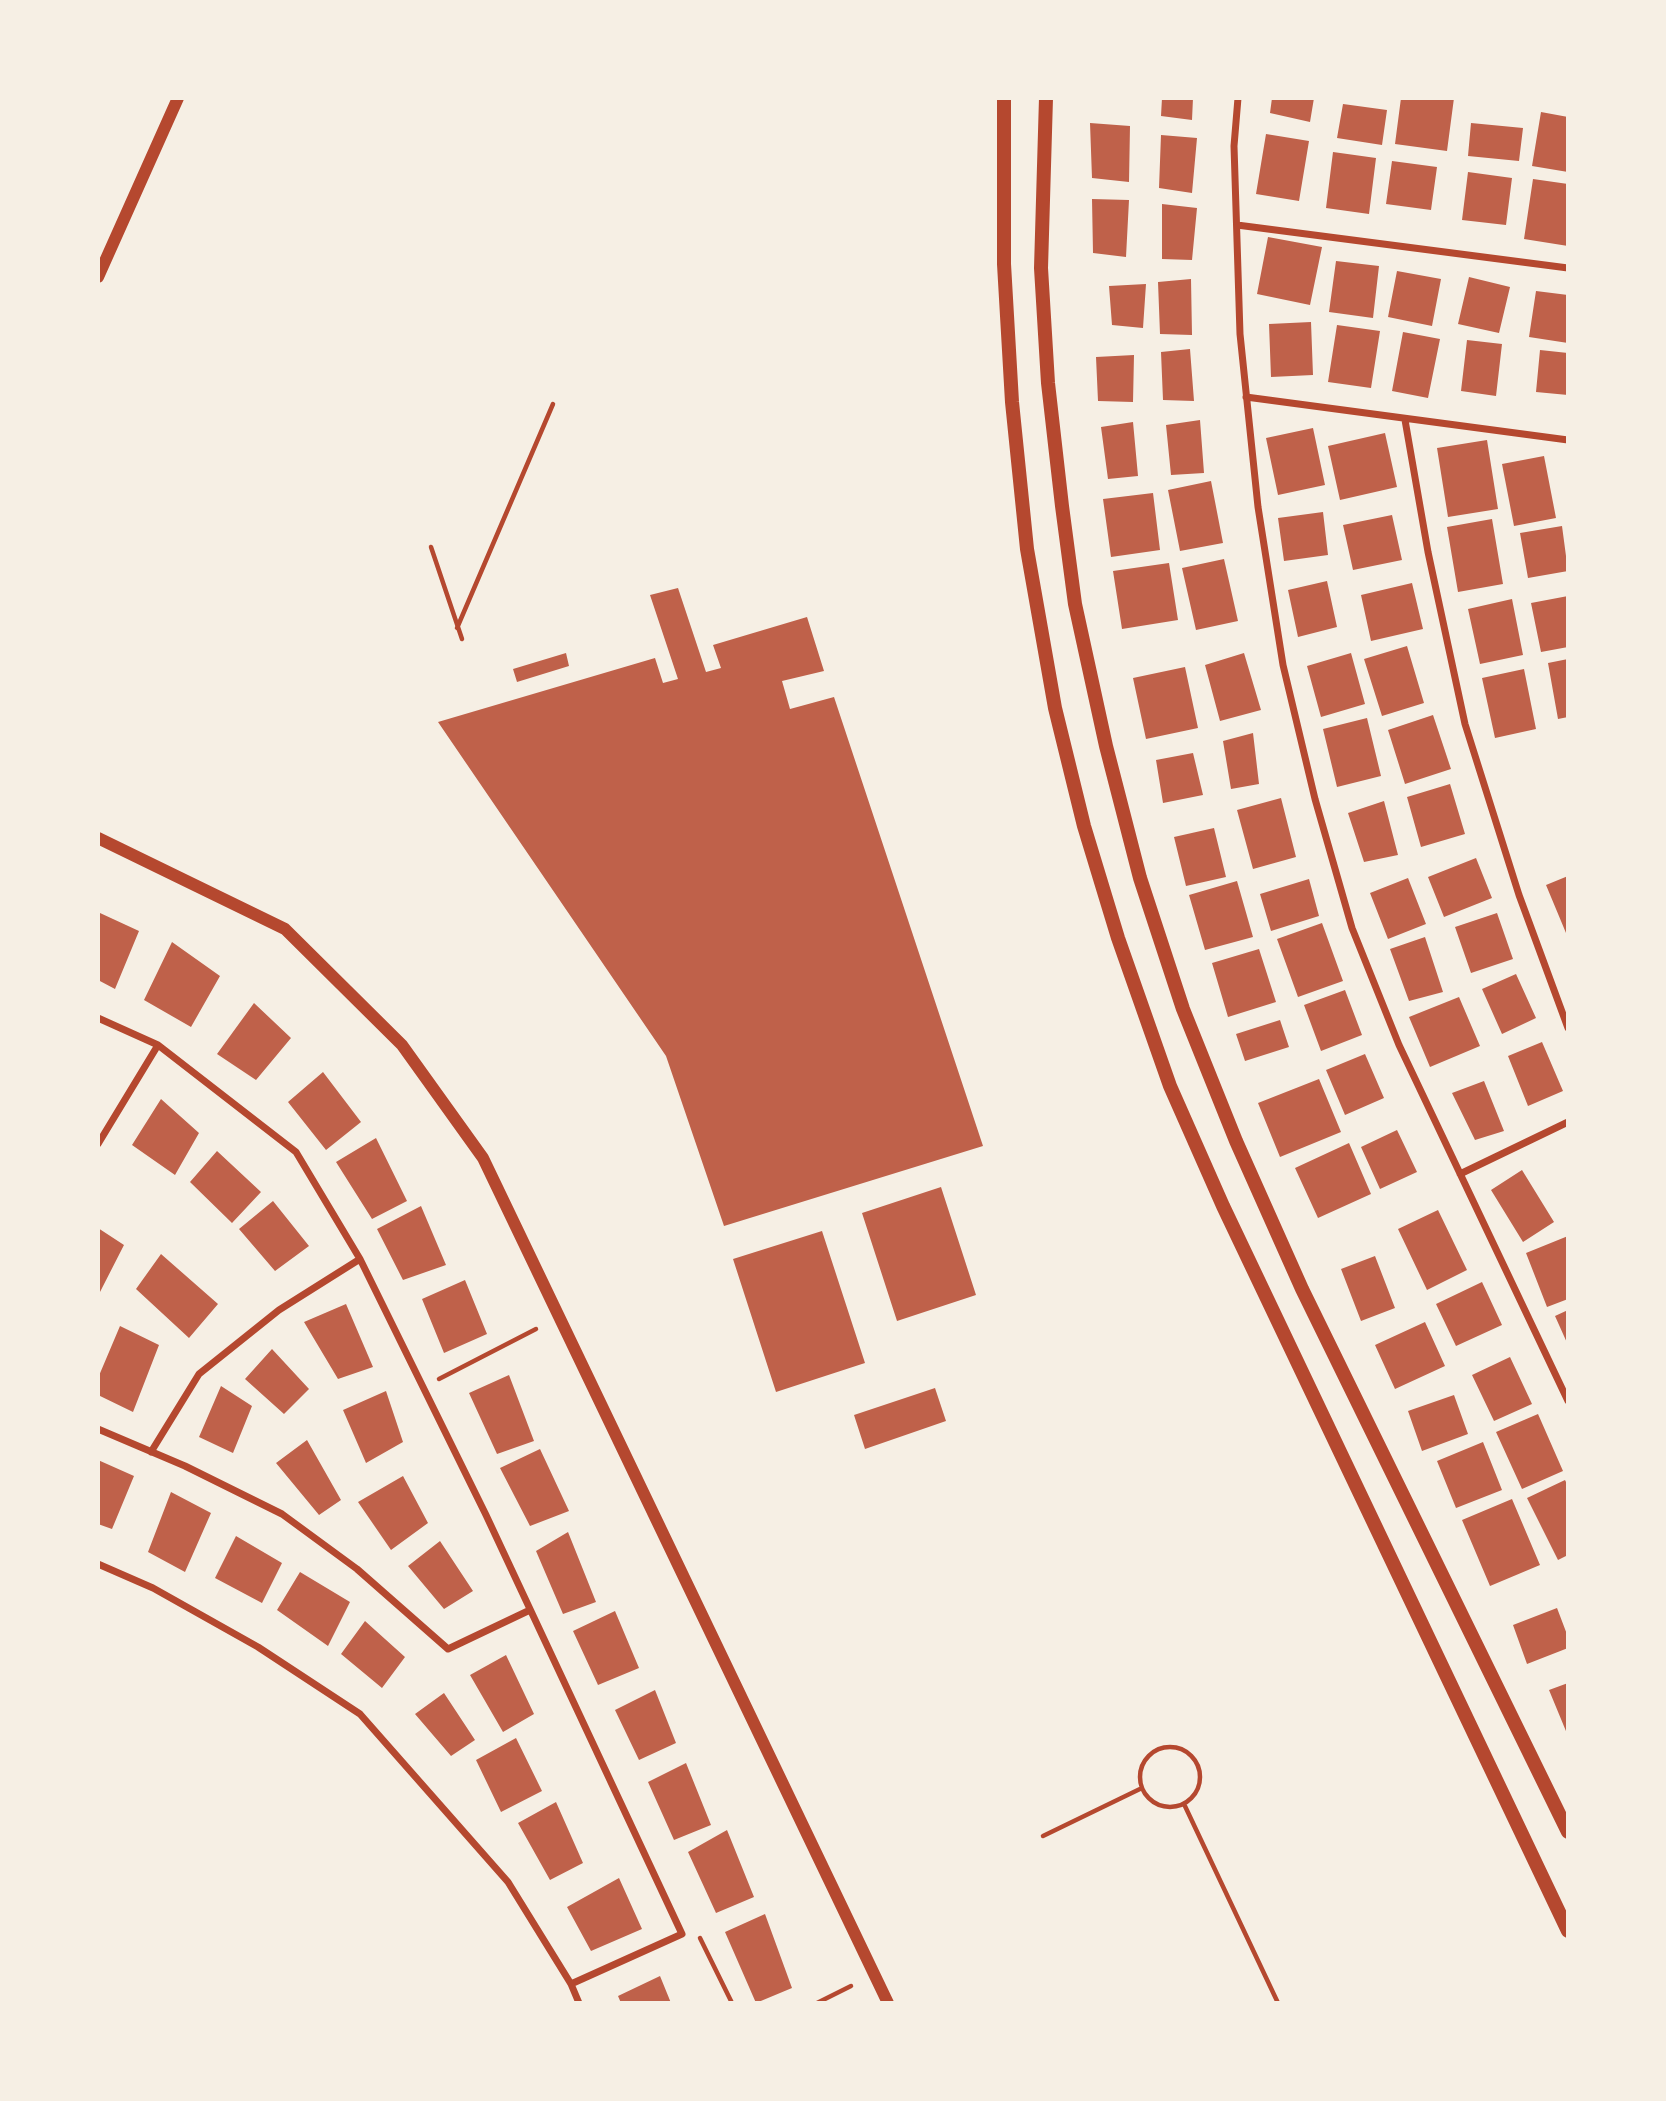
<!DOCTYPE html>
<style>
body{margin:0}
#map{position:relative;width:1666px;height:2101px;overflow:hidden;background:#f6efe4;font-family:Poppins,sans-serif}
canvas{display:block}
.frame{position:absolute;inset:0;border:100px solid #f6efe4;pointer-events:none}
</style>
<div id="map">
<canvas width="1666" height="2101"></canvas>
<div class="frame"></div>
</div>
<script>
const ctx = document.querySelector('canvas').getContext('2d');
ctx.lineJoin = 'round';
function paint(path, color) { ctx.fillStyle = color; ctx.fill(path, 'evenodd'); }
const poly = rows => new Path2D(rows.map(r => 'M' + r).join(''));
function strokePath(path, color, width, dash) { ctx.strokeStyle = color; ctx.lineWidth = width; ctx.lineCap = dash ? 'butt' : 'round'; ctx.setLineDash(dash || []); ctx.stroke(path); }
paint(poly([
 [1162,98,1193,98,1192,120,1161,116],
 [1272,98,1314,98,1310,122,1270,113],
 [1401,98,1454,98,1447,151,1395,144],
 [1343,104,1387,110,1382,145,1337,138],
 [1541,112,1568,117,1568,172,1532,166],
 [1090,123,1130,126,1129,182,1092,178],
 [1471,123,1523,128,1519,161,1468,156],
 [1266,134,1309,141,1299,201,1256,194],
 [1161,135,1197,138,1192,193,1159,188],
 [1333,152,1376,158,1369,214,1326,208],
 [1392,161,1437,167,1431,210,1386,204],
 [1468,172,1512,178,1506,225,1462,220],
 [1533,179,1568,184,1568,246,1524,239],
 [1092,199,1129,200,1126,257,1093,253],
 [1162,204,1197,208,1192,260,1162,259],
 [1268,237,1322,247,1310,305,1257,294],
 [1336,261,1379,266,1373,318,1329,312],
 [1397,271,1441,279,1432,326,1388,317],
 [1469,277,1510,287,1499,333,1458,324],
 [1191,279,1192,335,1160,334,1158,282],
 [1146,284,1143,328,1112,325,1109,286],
 [1536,291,1568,295,1568,343,1529,337],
 [1311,322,1313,375,1271,377,1269,324],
 [1337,325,1380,331,1371,388,1328,382],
 [1403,332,1440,339,1428,398,1392,391],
 [1467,340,1502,344,1496,396,1461,391],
 [1190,349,1194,401,1163,400,1161,352],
 [1540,350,1568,353,1568,395,1536,392],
 [1134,355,1133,402,1098,401,1096,357],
 [1200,420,1204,473,1171,475,1166,425],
 [1133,422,1138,476,1108,479,1101,427],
 [1313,428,1325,485,1278,495,1266,438],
 [1385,433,1397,487,1340,500,1328,446],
 [1487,440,1498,509,1448,517,1437,448],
 [1544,456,1556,518,1514,526,1502,464],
 [1211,481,1223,543,1180,551,1168,490],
 [1153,493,1160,550,1111,557,1103,499],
 [1323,512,1328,555,1284,561,1278,518],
 [1392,515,1402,560,1353,570,1343,525],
 [1492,519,1503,584,1458,592,1447,527],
 [1562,526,1568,571,1528,578,1520,533],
 [1224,559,1238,621,1196,630,1182,568],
 [1169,563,1178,620,1122,629,1113,571],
 [1327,581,1337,627,1298,637,1288,590],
 [1412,583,1423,629,1371,641,1361,595],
 [678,588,706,672,721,668,713,645,807,617,824,671,782,681,790,709,834,697,983,1146,724,1226,666,1056,438,722,655,658,663,683,678,679,650,595],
 [1568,596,1568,647,1541,652,1531,603],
 [1512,599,1523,655,1480,664,1468,609],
 [1407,646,1424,703,1382,716,1364,659],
 [566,653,569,666,517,682,513,669],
 [1244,653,1261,710,1220,721,1205,665],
 [1351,653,1365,704,1321,717,1307,666],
 [1568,659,1568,717,1558,719,1548,663],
 [1185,667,1198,728,1146,739,1133,678],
 [1524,669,1536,729,1495,738,1482,678],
 [1433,715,1451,769,1405,784,1388,730],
 [1367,718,1381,776,1337,787,1323,729],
 [1253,733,1259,784,1231,789,1223,741],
 [1193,753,1203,795,1163,803,1156,760],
 [1450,784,1465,834,1421,847,1407,797],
 [1281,798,1296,857,1253,869,1237,810],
 [1384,801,1398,855,1364,862,1348,813],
 [1214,828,1226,877,1186,886,1174,837],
 [1476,858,1492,898,1444,917,1428,877],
 [1568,876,1568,933,1566,933,1546,885],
 [1408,878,1426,924,1388,939,1370,893],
 [1309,879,1319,916,1271,931,1260,894],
 [1237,881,1253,937,1205,950,1189,895],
 [100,913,139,931,115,989,98,980],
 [1497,913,1513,959,1471,973,1455,927],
 [1322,923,1343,981,1298,997,1277,939],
 [1425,937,1443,992,1409,1001,1390,949],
 [172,942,220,976,191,1027,144,1000],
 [1259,949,1276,1002,1228,1017,1212,963],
 [1516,974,1536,1018,1502,1034,1482,989],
 [1345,990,1362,1035,1321,1051,1304,1005],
 [1459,997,1480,1046,1430,1067,1409,1017],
 [254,1003,291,1038,256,1080,217,1054],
 [1280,1020,1289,1047,1245,1061,1236,1034],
 [1542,1042,1563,1091,1528,1106,1508,1056],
 [1365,1054,1384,1098,1345,1115,1326,1070],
 [323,1072,361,1122,326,1150,288,1102],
 [1319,1079,1341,1132,1280,1157,1258,1103],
 [1484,1081,1504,1131,1475,1140,1452,1093],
 [161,1099,199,1133,175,1175,132,1145],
 [1397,1130,1417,1172,1380,1189,1361,1147],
 [376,1138,407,1201,372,1219,336,1162],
 [1349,1143,1371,1194,1318,1218,1295,1168],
 [217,1151,261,1192,232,1223,190,1182],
 [1522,1170,1554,1222,1523,1242,1491,1190],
 [941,1187,976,1295,897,1321,862,1213],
 [273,1201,309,1246,275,1271,239,1229],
 [421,1206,446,1265,403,1280,377,1229],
 [1438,1210,1467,1270,1427,1290,1398,1229],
 [98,1228,124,1245,100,1292,98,1290],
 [822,1231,865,1363,776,1392,733,1259],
 [1568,1236,1568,1299,1547,1307,1526,1253],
 [161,1254,218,1304,189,1338,136,1289],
 [1375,1256,1395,1308,1361,1321,1341,1269],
 [465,1280,487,1334,444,1353,422,1299],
 [1482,1282,1502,1325,1456,1346,1436,1304],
 [346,1304,373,1367,338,1379,304,1322],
 [1568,1310,1568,1345,1555,1316],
 [1425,1322,1445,1366,1395,1389,1375,1345],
 [120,1326,159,1345,133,1412,98,1395,98,1378],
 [272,1349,309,1389,284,1414,245,1379],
 [1510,1357,1532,1404,1494,1421,1472,1375],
 [509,1375,534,1441,497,1454,469,1393],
 [221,1386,252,1406,233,1453,199,1437],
 [935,1388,946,1421,865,1449,854,1415],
 [386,1391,403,1442,366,1463,343,1410],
 [1454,1395,1468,1434,1422,1451,1408,1411],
 [1538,1414,1563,1471,1522,1489,1496,1432],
 [307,1440,341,1500,319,1515,276,1463],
 [1483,1442,1502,1490,1456,1508,1437,1461],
 [540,1449,569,1511,530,1526,500,1468],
 [98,1460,134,1476,112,1529,98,1524],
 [403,1476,428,1523,391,1550,358,1502],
 [1565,1480,1568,1486,1568,1555,1558,1560,1527,1498],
 [171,1492,211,1513,185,1572,148,1552],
 [1512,1499,1540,1565,1490,1586,1462,1520],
 [568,1532,596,1602,563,1614,536,1551],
 [236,1536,282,1563,262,1603,215,1578],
 [440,1541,473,1591,444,1609,408,1566],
 [300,1572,350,1602,328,1646,277,1610],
 [1557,1608,1568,1637,1568,1648,1527,1664,1513,1625],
 [615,1611,639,1668,598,1685,573,1631],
 [365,1621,405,1657,382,1688,341,1654],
 [506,1655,534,1714,503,1732,470,1675],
 [1568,1683,1568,1736,1549,1690],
 [655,1690,676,1743,639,1760,615,1710],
 [444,1693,475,1740,451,1756,415,1714],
 [516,1738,542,1791,501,1812,476,1760],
 [686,1763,711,1825,674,1840,648,1782],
 [556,1802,583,1863,550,1880,518,1823],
 [727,1830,754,1897,716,1913,688,1852],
 [619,1878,642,1929,591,1951,567,1907],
 [765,1914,792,1988,756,2003,725,1932],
 [660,1976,671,2003,621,2003,618,1996]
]), '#bf614a');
strokePath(poly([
 [431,547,462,639],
 [457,628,553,404],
 [439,1379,536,1329],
 '1140 1777a30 30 0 1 1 60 0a30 30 0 1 1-60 0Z',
 [1184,1804,1278,2003],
 [1043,1836,1142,1788],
 [700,1938,732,2003],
 [817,2003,851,1986]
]), '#b5482f', 4.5);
strokePath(poly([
 [1238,98,1234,146,1240,334,1258,507,1283,665,1315,799,1352,928,1399,1045,1568,1401],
 [1237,225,1568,268],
 [1246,397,1568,440],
 [1405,420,1428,552,1465,724,1519,895,1568,1028],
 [98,1018,158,1045,296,1152,360,1259,486,1515,682,1934,571,1984],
 [98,1144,158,1045],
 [1460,1174,1568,1122],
 [98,1429,185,1466,282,1514,357,1569,448,1649,530,1610],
 [151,1452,199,1374,279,1310,360,1259],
 [98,1564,153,1588,258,1647,360,1714,508,1882,571,1984,579,2003]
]), '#b5482f', 7);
strokePath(poly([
 [98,277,178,98],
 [98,838,285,929,402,1045,483,1158,888,2003]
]), '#b5482f', 12);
strokePath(poly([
 [1004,98,1004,264,1012,402,1027,549,1055,708,1084,826,1118,938,1170,1086,1223,1206,1568,1931],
 [1046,98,1041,268,1048,383,1062,506,1075,604,1106,746,1140,878,1183,1009,1236,1141,1302,1289,1568,1832]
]), '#b5482f', 14);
</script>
